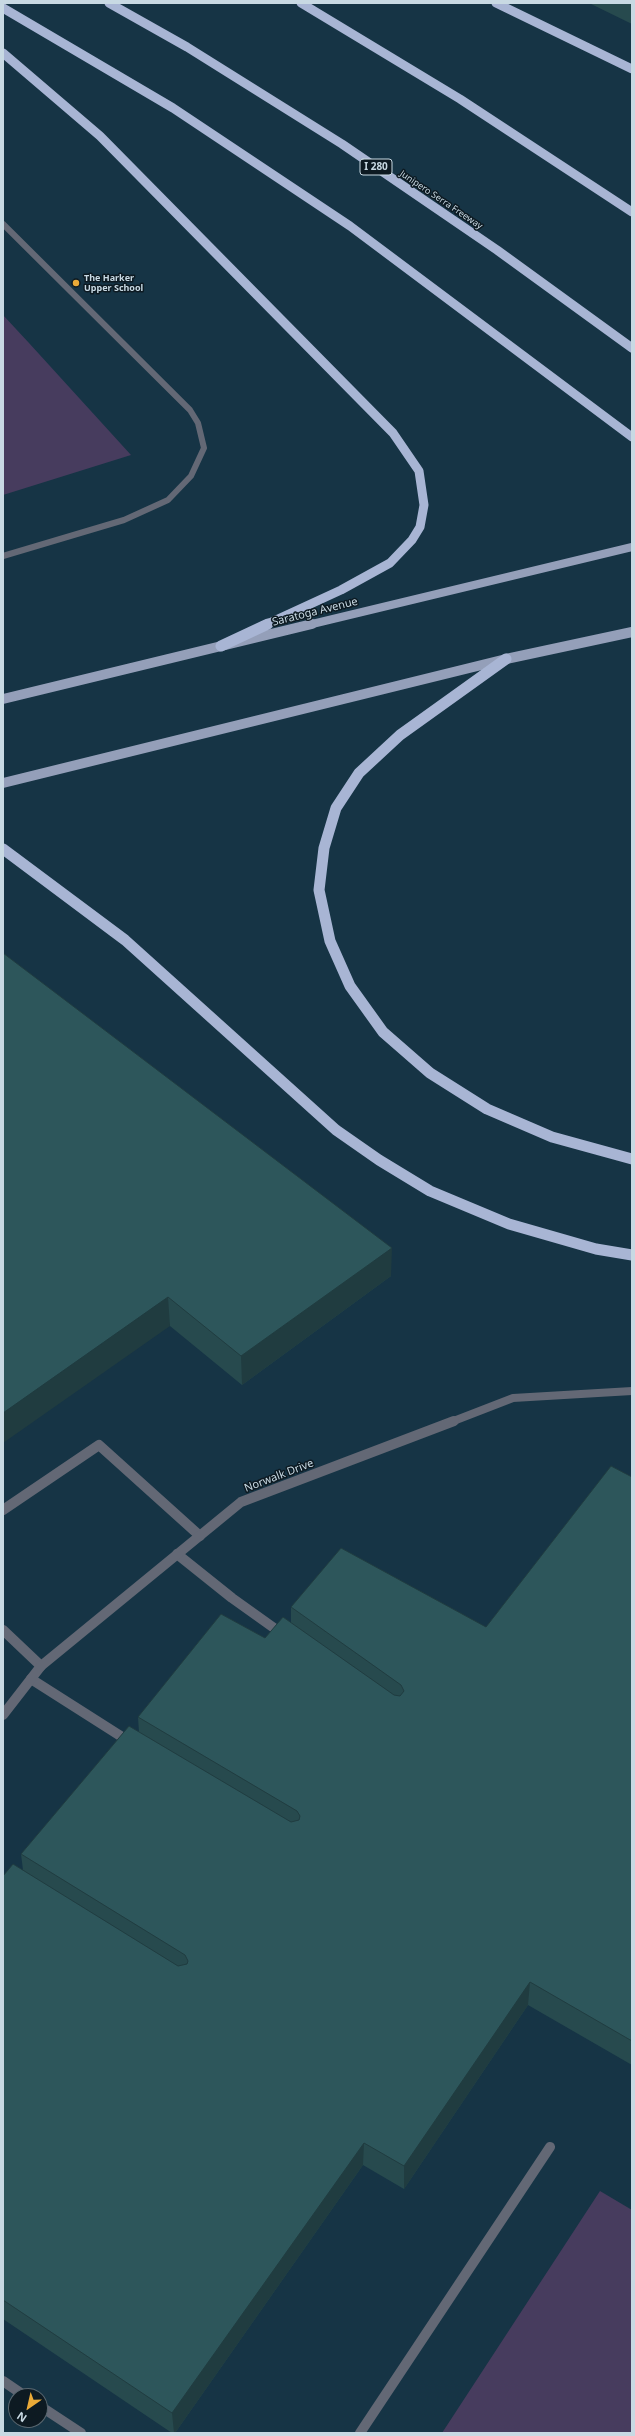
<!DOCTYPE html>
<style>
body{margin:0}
#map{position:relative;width:635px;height:2436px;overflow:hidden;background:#163445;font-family:"Noto Sans",sans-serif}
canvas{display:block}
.frame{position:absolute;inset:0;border:4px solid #c8d9e3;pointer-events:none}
.north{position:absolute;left:8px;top:2388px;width:40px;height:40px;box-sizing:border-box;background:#0d1a22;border:1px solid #58666f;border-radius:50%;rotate:214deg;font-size:11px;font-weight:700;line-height:16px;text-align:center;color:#c8d9e3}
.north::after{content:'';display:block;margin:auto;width:14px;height:18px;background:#eaaa38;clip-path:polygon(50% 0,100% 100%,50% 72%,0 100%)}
</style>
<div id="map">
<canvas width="635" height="2436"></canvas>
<div class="frame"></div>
<div class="north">N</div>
</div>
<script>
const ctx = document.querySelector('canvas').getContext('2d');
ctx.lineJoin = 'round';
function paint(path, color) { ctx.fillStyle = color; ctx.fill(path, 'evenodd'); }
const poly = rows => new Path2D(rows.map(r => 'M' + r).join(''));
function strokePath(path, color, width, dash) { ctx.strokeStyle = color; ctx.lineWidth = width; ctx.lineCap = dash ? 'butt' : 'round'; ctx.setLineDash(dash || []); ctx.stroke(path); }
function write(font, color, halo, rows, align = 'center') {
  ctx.font = font + ' "Noto Sans",sans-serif'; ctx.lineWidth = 3; ctx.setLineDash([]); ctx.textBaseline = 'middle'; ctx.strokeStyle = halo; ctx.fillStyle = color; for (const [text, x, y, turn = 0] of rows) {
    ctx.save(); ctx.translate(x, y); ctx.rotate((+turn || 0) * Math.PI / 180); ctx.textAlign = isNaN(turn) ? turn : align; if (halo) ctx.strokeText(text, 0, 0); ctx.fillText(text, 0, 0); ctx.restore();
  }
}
paint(poly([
 [3,315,29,343,131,455,3,495],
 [600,2191,632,2210,632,2433,442,2433]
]), '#473c5e');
strokePath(poly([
 [3,224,190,410,198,423,204,448,191,476,168,500,124,520,3,556]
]), '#636875', 6);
strokePath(poly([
 [3,1510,99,1445,200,1536],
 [177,1554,232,1598,281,1633],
 [3,1630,41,1666],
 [31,1679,130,1742],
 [3,2381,25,2396],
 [40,2406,81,2433],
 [360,2433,550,2147]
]), '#636875', 10);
strokePath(poly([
 [451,1422,513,1398,632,1391]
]), '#636875', 8);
strokePath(poly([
 [3,1715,41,1666,241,1502,454,1421]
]), '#636875', 10);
strokePath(poly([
 [308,625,632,547]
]), '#949fb9', 8);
strokePath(poly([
 [3,699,312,624],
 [3,783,506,659,632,632]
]), '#949fb9', 10);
strokePath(poly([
 [109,3,187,47,342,144,497,250,632,348],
 [301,3,460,99,632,212],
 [496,3,632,69],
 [3,8,173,108,350,226,632,437],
 [3,53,100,136,393,433,419,471,424,505,420,527,412,540,390,563,341,590,265,625]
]), '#a8b5d4', 9);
strokePath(poly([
 [221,646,268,624],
 [506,659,400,735,359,773,336,808,324,848,319,890,330,941,350,986,383,1032,430,1073,487,1109,552,1137,632,1159],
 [3,849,125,940,336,1130,379,1160,430,1191,509,1224,596,1249,632,1255]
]), '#a8b5d4', 11);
paint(poly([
 [589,3,632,3,632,24],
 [3,953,391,1276,242,1385,170,1326],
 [632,1477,632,2065,528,2005,404,2189,363,2165,175,2433,172,2433,3,2319,3,1876,23,1870,21,1854,139,1732,138,1717,265,1638,291,1623,291,1607,486,1627]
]), '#274a4e');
paint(poly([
 [392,1248,391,1276,242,1385,241,1356],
 [168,1297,170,1326,3,1443,3,1413],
 [530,1982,528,2005,404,2189,404,2166],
 [364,2143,363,2165,175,2433,174,2433,172,2413]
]), '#203c40');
const building = poly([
 [3,953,392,1248,241,1356,168,1297,3,1413,3,953],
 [611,1466,632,1477,632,2041,530,1982,404,2166,364,2143,172,2413,3,2300,3,1876,13,1864,178,1966,187,1964,188,1961,185,1955,21,1854,129,1726,291,1822,299,1820,300,1816,297,1811,138,1717,221,1614,265,1638,283,1617,394,1695,400,1696,404,1691,401,1685,291,1607,341,1548,486,1627,611,1466]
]);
paint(building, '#2d565b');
strokePath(building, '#203c40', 1);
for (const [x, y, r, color] of [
 [76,283,4,"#eaaa38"]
]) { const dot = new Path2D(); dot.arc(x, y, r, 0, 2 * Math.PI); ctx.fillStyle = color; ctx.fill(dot); strokePath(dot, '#0d1a22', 1.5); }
write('9px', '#c8d9e3', '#0d1a22', [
 ["Junipero Serra Freeway",441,200,34]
]);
write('bold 9px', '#c8d9e3', '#0d1a22', [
 ["The Harker",84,278],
 ["Upper School",84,288]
], 'left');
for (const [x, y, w] of [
 [376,167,32]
]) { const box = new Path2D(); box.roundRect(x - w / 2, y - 8, w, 16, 3); ctx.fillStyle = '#0d1a22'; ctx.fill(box); strokePath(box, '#c8d9e3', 1); }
write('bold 10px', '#c8d9e3', null, [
 ["I 280",376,167]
]);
write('11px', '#c8d9e3', '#0d1a22', [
 ["Saratoga Avenue",315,612,-14],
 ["Norwalk Drive",279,1476,-21]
]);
</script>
